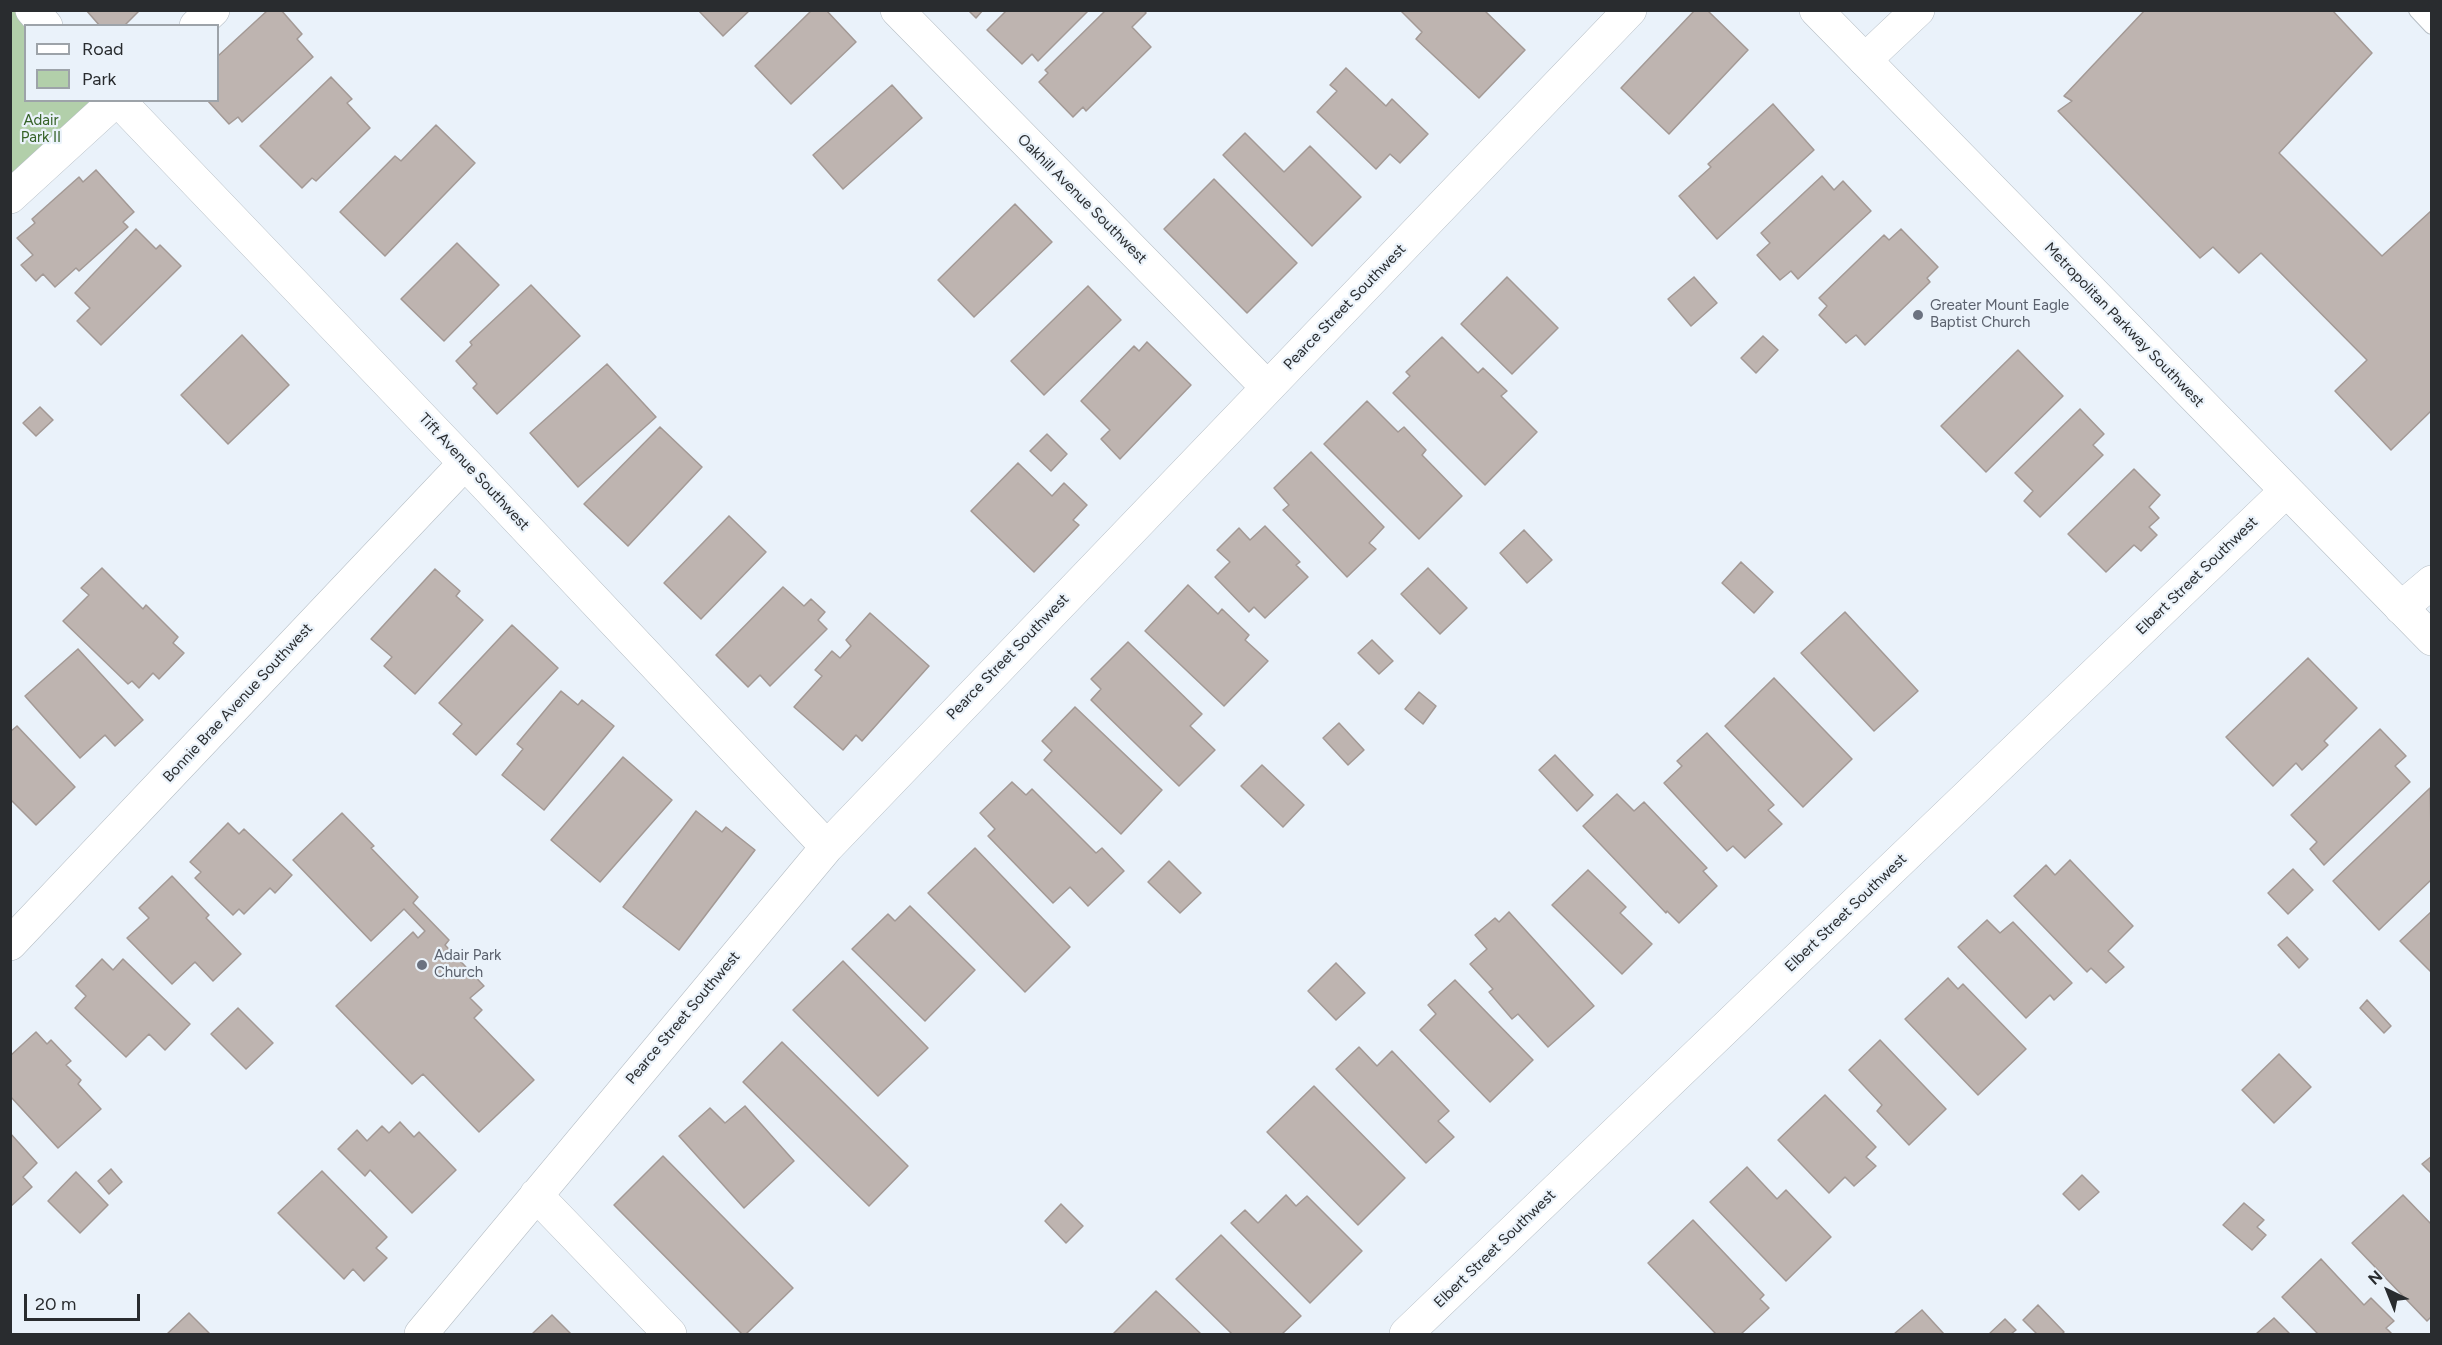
<!DOCTYPE html>
<style>
body{margin:0}
#map{position:relative;width:2442px;height:1345px;overflow:hidden;background:#eaf2fa;font-family:Figtree,sans-serif}
canvas{display:block}
.frame{position:absolute;inset:0;border:12px solid #292c2f;pointer-events:none}
.legend{position:absolute;left:24px;top:24px;width:195px;height:78px;box-sizing:border-box;background:#eaf2fa;border:2px solid #9da3a9;margin:0;padding:8px 10px;list-style:none;font-size:18px;color:#292c2f}
.legend li{display:flex;align-items:center;gap:12px;height:30px}
.legend b{width:30px;border:2px solid #9da3a9}
.north{position:absolute;left:2358px;top:1261px;width:60px;height:60px;-webkit-text-stroke:4px #eaf2fa;paint-order:stroke;rotate:317deg;font-size:16px;font-weight:700;line-height:24px;text-align:center;color:#292c2f}
.north::after{content:'';display:block;margin:auto;width:21px;height:27px;background:#292c2f;clip-path:polygon(50% 0,100% 100%,50% 72%,0 100%)}
.scale{position:absolute;left:24px;top:1294px;width:116px;height:27px;box-sizing:border-box;border:3px solid #292c2f;border-top:0;padding-left:8px;font-size:18px;line-height:21px;white-space:nowrap;color:#292c2f;-webkit-text-stroke:4px #eaf2fa;paint-order:stroke}
</style>
<div id="map">
<canvas width="2442" height="1345"></canvas>
<div class="frame"></div>
<ul class="legend">
<li><b style="height:8px;background:#fff"></b>Road</li>
<li><b style="height:16px;background:#b2cfaa"></b>Park</li>
</ul>
<div class="north">N</div>
<div class="scale">20 m</div>
</div>
<script>
const ctx = document.querySelector('canvas').getContext('2d');
ctx.lineJoin = 'round';
function paint(path, color) { ctx.fillStyle = color; ctx.fill(path, 'evenodd'); }
const poly = rows => new Path2D(rows.map(r => 'M' + r).join(''));
function strokePath(path, color, width, dash) { ctx.strokeStyle = color; ctx.lineWidth = width; ctx.lineCap = dash ? 'butt' : 'round'; ctx.setLineDash(dash || []); ctx.stroke(path); }
function write(font, color, halo, rows, align = 'center') {
  ctx.font = font + ' Figtree,sans-serif'; ctx.lineWidth = 4.5; ctx.setLineDash([]); ctx.textBaseline = 'middle'; ctx.strokeStyle = halo; ctx.fillStyle = color; for (const [text, x, y, turn = 0] of rows) {
    ctx.save(); ctx.translate(x, y); ctx.rotate((+turn || 0) * Math.PI / 180); ctx.textAlign = isNaN(turn) ? turn : align; if (halo) ctx.strokeText(text, 0, 0); ctx.fillText(text, 0, 0); ctx.restore();
  }
}
paint(poly([
 [11,11,32,11,26,26,26,100,116,101,11,197]
]), '#b2cfaa');
const building = poly([
 [86,10,140,10,124,26,100,26,86,10],
 [268,10,281,10,302,34,297,39,313,57,242,122,238,117,229,124,207,100,218,100,218,56,268,10],
 [698,10,750,10,723,36,698,10],
 [812,10,826,10,856,42,791,104,755,66,812,10],
 [968,10,983,10,976,18,968,10],
 [1007,10,1089,10,1038,61,1032,54,1022,64,987,30,1007,10],
 [1106,10,1144,10,1146,13,1132,27,1151,47,1086,111,1083,107,1073,117,1039,82,1048,73,1045,70,1106,10],
 [1400,10,1484,10,1525,50,1479,98,1416,39,1422,32,1400,10],
 [1695,10,1707,10,1748,50,1669,134,1621,88,1695,10],
 [2145,10,2332,10,2372,53,2279,153,2382,256,2432,210,2432,410,2391,450,2335,391,2367,360,2261,253,2239,273,2213,247,2200,258,2058,111,2072,101,2064,96,2145,10],
 [1346,68,1386,106,1392,99,1428,134,1400,163,1390,154,1376,169,1317,112,1337,91,1330,85,1346,68],
 [331,77,352,99,347,103,370,128,316,181,312,178,302,188,260,146,331,77],
 [892,85,922,118,843,189,813,155,892,85],
 [1773,104,1814,150,1717,239,1679,196,1711,167,1708,164,1773,104],
 [436,125,475,163,385,256,340,212,395,156,401,161,436,125],
 [1245,133,1284,172,1310,146,1361,197,1312,246,1223,155,1245,133],
 [96,170,134,212,123,222,128,227,79,271,76,268,55,287,43,274,36,281,21,265,33,255,17,238,35,223,32,219,79,177,83,182,96,170],
 [1822,176,1834,190,1843,181,1871,211,1798,279,1791,271,1780,280,1757,255,1770,243,1761,233,1822,176],
 [1214,179,1297,263,1247,313,1164,229,1214,179],
 [1015,204,1052,242,974,317,938,280,1015,204],
 [136,229,156,249,160,245,181,266,101,345,77,321,90,308,75,293,136,229],
 [1901,229,1938,267,1927,278,1930,282,1865,345,1856,335,1846,343,1819,315,1827,306,1819,298,1884,235,1889,240,1901,229],
 [457,243,499,285,444,341,401,299,457,243],
 [1507,277,1558,328,1512,374,1461,324,1507,277],
 [1694,277,1717,303,1691,326,1668,299,1694,277],
 [531,285,580,336,497,414,473,388,477,384,456,361,472,345,470,342,531,285],
 [1088,286,1121,320,1044,395,1011,361,1088,286],
 [242,335,289,385,228,444,181,395,242,335],
 [1763,336,1778,350,1756,373,1741,358,1763,336],
 [1442,337,1478,373,1483,368,1507,391,1501,396,1537,432,1485,485,1393,393,1410,376,1406,372,1442,337],
 [1147,342,1191,385,1120,459,1101,439,1110,430,1081,401,1134,346,1139,351,1147,342],
 [2018,350,2063,396,1986,472,1941,426,2018,350],
 [607,364,656,417,578,487,530,433,607,364],
 [1367,401,1398,432,1404,427,1426,450,1422,455,1462,496,1419,539,1324,444,1367,401],
 [40,407,53,420,36,436,23,423,40,407],
 [2080,409,2104,434,2093,445,2103,455,2040,517,2024,501,2033,491,2015,473,2080,409],
 [660,427,702,467,628,546,584,504,660,427],
 [1047,434,1067,454,1051,471,1030,451,1047,434],
 [1311,452,1384,527,1369,543,1376,549,1347,577,1283,510,1289,505,1274,488,1311,452],
 [1018,463,1052,496,1064,483,1087,505,1073,520,1079,525,1034,572,971,511,1018,463],
 [2134,469,2160,495,2149,507,2159,518,2149,527,2157,535,2141,551,2134,545,2106,572,2068,534,2134,469],
 [729,516,766,552,701,619,664,583,729,516],
 [1265,526,1300,562,1296,565,1308,577,1265,618,1254,607,1249,612,1215,577,1230,562,1217,550,1239,528,1250,540,1265,526],
 [1524,530,1552,560,1527,583,1500,553,1524,530],
 [1741,562,1773,592,1754,613,1722,583,1741,562],
 [102,568,143,609,146,605,178,637,173,643,184,653,159,679,153,673,139,688,132,681,128,684,63,621,89,595,81,588,102,568],
 [1428,568,1467,608,1440,634,1401,594,1428,568],
 [435,569,460,591,456,596,483,620,415,694,384,666,392,657,371,639,435,569],
 [1188,585,1218,614,1222,609,1249,635,1245,640,1268,661,1224,706,1145,631,1188,585],
 [783,587,804,606,811,599,825,612,818,620,827,629,770,686,760,675,748,687,716,655,783,587],
 [1845,612,1918,691,1874,731,1801,653,1845,612],
 [870,613,929,666,862,741,856,735,843,750,794,707,822,676,815,670,832,651,840,658,851,646,846,640,870,613],
 [512,625,558,668,476,755,453,734,462,724,439,703,512,625],
 [1372,640,1393,661,1379,674,1358,653,1372,640],
 [1128,642,1202,714,1190,726,1215,750,1179,786,1091,700,1101,689,1091,679,1128,642],
 [78,649,143,720,115,746,105,735,80,758,25,696,78,649],
 [2308,658,2357,708,2324,741,2328,745,2302,770,2296,763,2273,786,2226,737,2308,658],
 [1774,678,1852,759,1803,807,1725,726,1774,678],
 [561,691,578,705,582,700,614,726,544,810,502,775,523,749,517,744,561,691],
 [1419,692,1436,706,1423,724,1405,709,1419,692],
 [1075,707,1162,790,1121,834,1044,760,1052,751,1042,741,1075,707],
 [1339,723,1364,750,1348,765,1323,738,1339,723],
 [17,726,75,787,36,825,10,799,10,732,17,726],
 [2380,729,2406,756,2395,766,2410,782,2324,865,2310,849,2317,842,2291,815,2380,729],
 [1707,733,1774,805,1768,810,1782,824,1745,858,1733,846,1727,851,1664,783,1682,766,1677,761,1707,733],
 [1555,755,1593,795,1577,811,1539,770,1555,755],
 [623,757,672,800,600,882,551,840,623,757],
 [1262,765,1304,805,1283,827,1241,786,1262,765],
 [1012,782,1026,795,1032,789,1096,853,1102,848,1124,871,1088,906,1070,887,1053,903,988,836,995,829,980,813,1012,782],
 [2430,788,2432,879,2379,930,2333,881,2430,788],
 [1617,794,1634,811,1644,802,1707,868,1703,871,1717,886,1679,923,1667,911,1666,913,1583,826,1617,794],
 [696,811,722,832,726,827,755,850,679,950,623,907,696,811],
 [342,813,374,846,371,848,418,897,413,903,449,940,445,945,484,986,470,998,482,1010,474,1018,534,1080,479,1132,423,1074,412,1084,336,1006,413,932,418,938,425,931,404,909,371,941,293,860,342,813],
 [228,823,239,834,244,829,292,875,275,893,270,888,244,914,239,909,233,915,195,878,201,872,190,862,228,823],
 [975,848,1070,947,1025,992,928,893,975,848],
 [2070,860,2133,926,2108,951,2124,967,2106,983,2091,968,2087,972,2014,896,2046,865,2055,875,2070,860],
 [1169,861,1201,893,1180,913,1148,882,1169,861],
 [2293,869,2313,890,2288,914,2268,893,2293,869],
 [1588,870,1626,907,1620,913,1652,944,1622,974,1552,905,1588,870],
 [172,876,209,915,206,918,241,954,213,981,195,962,172,984,127,938,149,918,139,908,172,876],
 [910,906,975,970,925,1021,852,949,888,914,895,921,910,906],
 [2432,911,2432,973,2400,941,2432,911],
 [1509,912,1594,1006,1548,1047,1518,1014,1512,1019,1489,992,1493,989,1470,964,1487,949,1475,935,1495,918,1499,922,1509,912],
 [1987,920,2000,933,2013,922,2072,983,2054,1000,2050,995,2026,1018,1958,947,1987,920],
 [2287,937,2308,959,2299,968,2278,945,2287,937],
 [102,959,113,970,123,959,190,1024,165,1050,149,1034,126,1057,75,1008,86,996,76,986,102,959],
 [843,961,928,1048,878,1096,793,1010,843,961],
 [1336,963,1365,993,1336,1020,1308,991,1336,963],
 [1948,978,1958,989,1963,984,2026,1049,1978,1095,1905,1019,1948,978],
 [1455,980,1533,1060,1490,1102,1420,1030,1436,1014,1428,1005,1455,980],
 [2367,1000,2391,1026,2384,1033,2360,1008,2367,1000],
 [238,1008,273,1043,246,1069,211,1034,238,1008],
 [36,1032,47,1044,51,1040,71,1061,66,1065,81,1080,78,1084,101,1109,58,1148,10,1096,10,1056,36,1032],
 [1880,1040,1946,1109,1909,1145,1877,1111,1882,1105,1849,1070,1880,1040],
 [782,1042,908,1166,869,1206,743,1082,782,1042],
 [1359,1047,1377,1066,1392,1051,1449,1111,1438,1121,1454,1137,1426,1163,1336,1069,1359,1047],
 [2279,1054,2311,1087,2274,1123,2242,1090,2279,1054],
 [1314,1086,1405,1178,1358,1225,1267,1132,1314,1086],
 [1825,1095,1876,1147,1866,1157,1876,1166,1854,1186,1845,1177,1829,1193,1778,1140,1825,1095],
 [745,1106,794,1161,744,1208,679,1136,710,1108,725,1123,745,1106],
 [400,1122,414,1137,419,1132,456,1170,412,1213,370,1170,365,1176,338,1149,357,1130,367,1141,382,1126,389,1133,400,1122],
 [10,1133,37,1163,23,1177,32,1187,10,1207,10,1133],
 [663,1156,793,1288,746,1334,742,1334,614,1205,663,1156],
 [2432,1156,2432,1174,2422,1164,2432,1156],
 [1747,1167,1777,1199,1786,1190,1831,1237,1786,1281,1710,1202,1747,1167],
 [111,1169,122,1182,109,1194,98,1181,111,1169],
 [322,1171,387,1237,376,1248,387,1258,364,1281,353,1269,344,1279,278,1213,322,1171],
 [76,1172,108,1205,80,1233,48,1201,76,1172],
 [2082,1175,2099,1192,2079,1210,2063,1194,2082,1175],
 [1286,1195,1296,1206,1307,1196,1362,1251,1310,1303,1231,1223,1245,1210,1258,1223,1286,1195],
 [2403,1195,2432,1225,2432,1316,2427,1321,2352,1243,2403,1195],
 [2244,1203,2264,1220,2257,1227,2266,1235,2252,1250,2223,1225,2244,1203],
 [1061,1204,1083,1226,1066,1243,1045,1221,1061,1204],
 [1693,1220,1764,1295,1760,1299,1769,1308,1741,1334,1716,1334,1648,1263,1693,1220],
 [1221,1235,1301,1316,1282,1334,1232,1334,1176,1279,1221,1235],
 [2321,1259,2364,1305,2371,1298,2394,1321,2386,1328,2392,1334,2318,1334,2282,1297,2321,1259],
 [1156,1291,1201,1334,1113,1334,1156,1291],
 [2038,1305,2064,1332,2062,1334,2037,1334,2023,1320,2038,1305],
 [1922,1310,1944,1334,1894,1334,1922,1310],
 [189,1313,210,1334,167,1334,189,1313],
 [552,1315,571,1334,532,1334,552,1315],
 [2274,1318,2290,1334,2256,1334,2274,1318],
 [2005,1319,2016,1330,2011,1334,1989,1334,2005,1319]
]);
paint(building, '#beb4b0');
strokePath(building, '#a39995', 1.5);
const lane = poly([
 [2417,10,2432,26]
]);
const street = poly([
 [32,10,46,26],
 [897,10,1267,387],
 [196,26,213,10],
 [1865,60,1918,10],
 [118,100,465,463,827,847],
 [10,197,116,100],
 [2401,608,2432,582],
 [10,944,465,463],
 [536,1195,670,1334],
 [421,1334,827,847,1630,10],
 [1406,1334,2286,491]
]);
const primary = poly([
 [1816,10,2432,639]
]);
strokePath(lane, '#b6bec5', 18);
strokePath(street, '#b6bec5', 34);
strokePath(primary, '#b6bec5', 34);
strokePath(lane, '#fff', 16);
strokePath(street, '#fff', 33);
strokePath(primary, '#fff', 33);
for (const [x, y, r, color] of [
 [1918,315,6,"#6b7280"],
 [422,965,6,"#6b7280"]
]) { const dot = new Path2D(); dot.arc(x, y, r, 0, 2 * Math.PI); ctx.fillStyle = color; ctx.fill(dot); strokePath(dot, '#eaf2fa', 2); }
write('15px', '#366228', '#eaf2fa', [
 ["Adair",41,121],
 ["Park II",41,138]
]);
write('15px', '#292c2f', '#eaf2fa', [
 ["Oakhill Avenue Southwest",1082,199,45],
 ["Pearce Street Southwest",1345,307,-46],
 ["Metropolitan Parkway Southwest",2124,325,46],
 ["Tift Avenue Southwest",474,472,47],
 ["Elbert Street Southwest",2197,576,-44],
 ["Pearce Street Southwest",1008,657,-46],
 ["Bonnie Brae Avenue Southwest",238,703,-47],
 ["Elbert Street Southwest",1846,913,-44],
 ["Pearce Street Southwest",683,1018,-50],
 ["Elbert Street Southwest",1495,1249,-44]
]);
write('15px', '#5b616d', '#eaf2fa', [
 ["Greater Mount Eagle",1930,306],
 ["Baptist Church",1930,323],
 ["Adair Park",434,956],
 ["Church",434,973]
], 'left');
</script>
